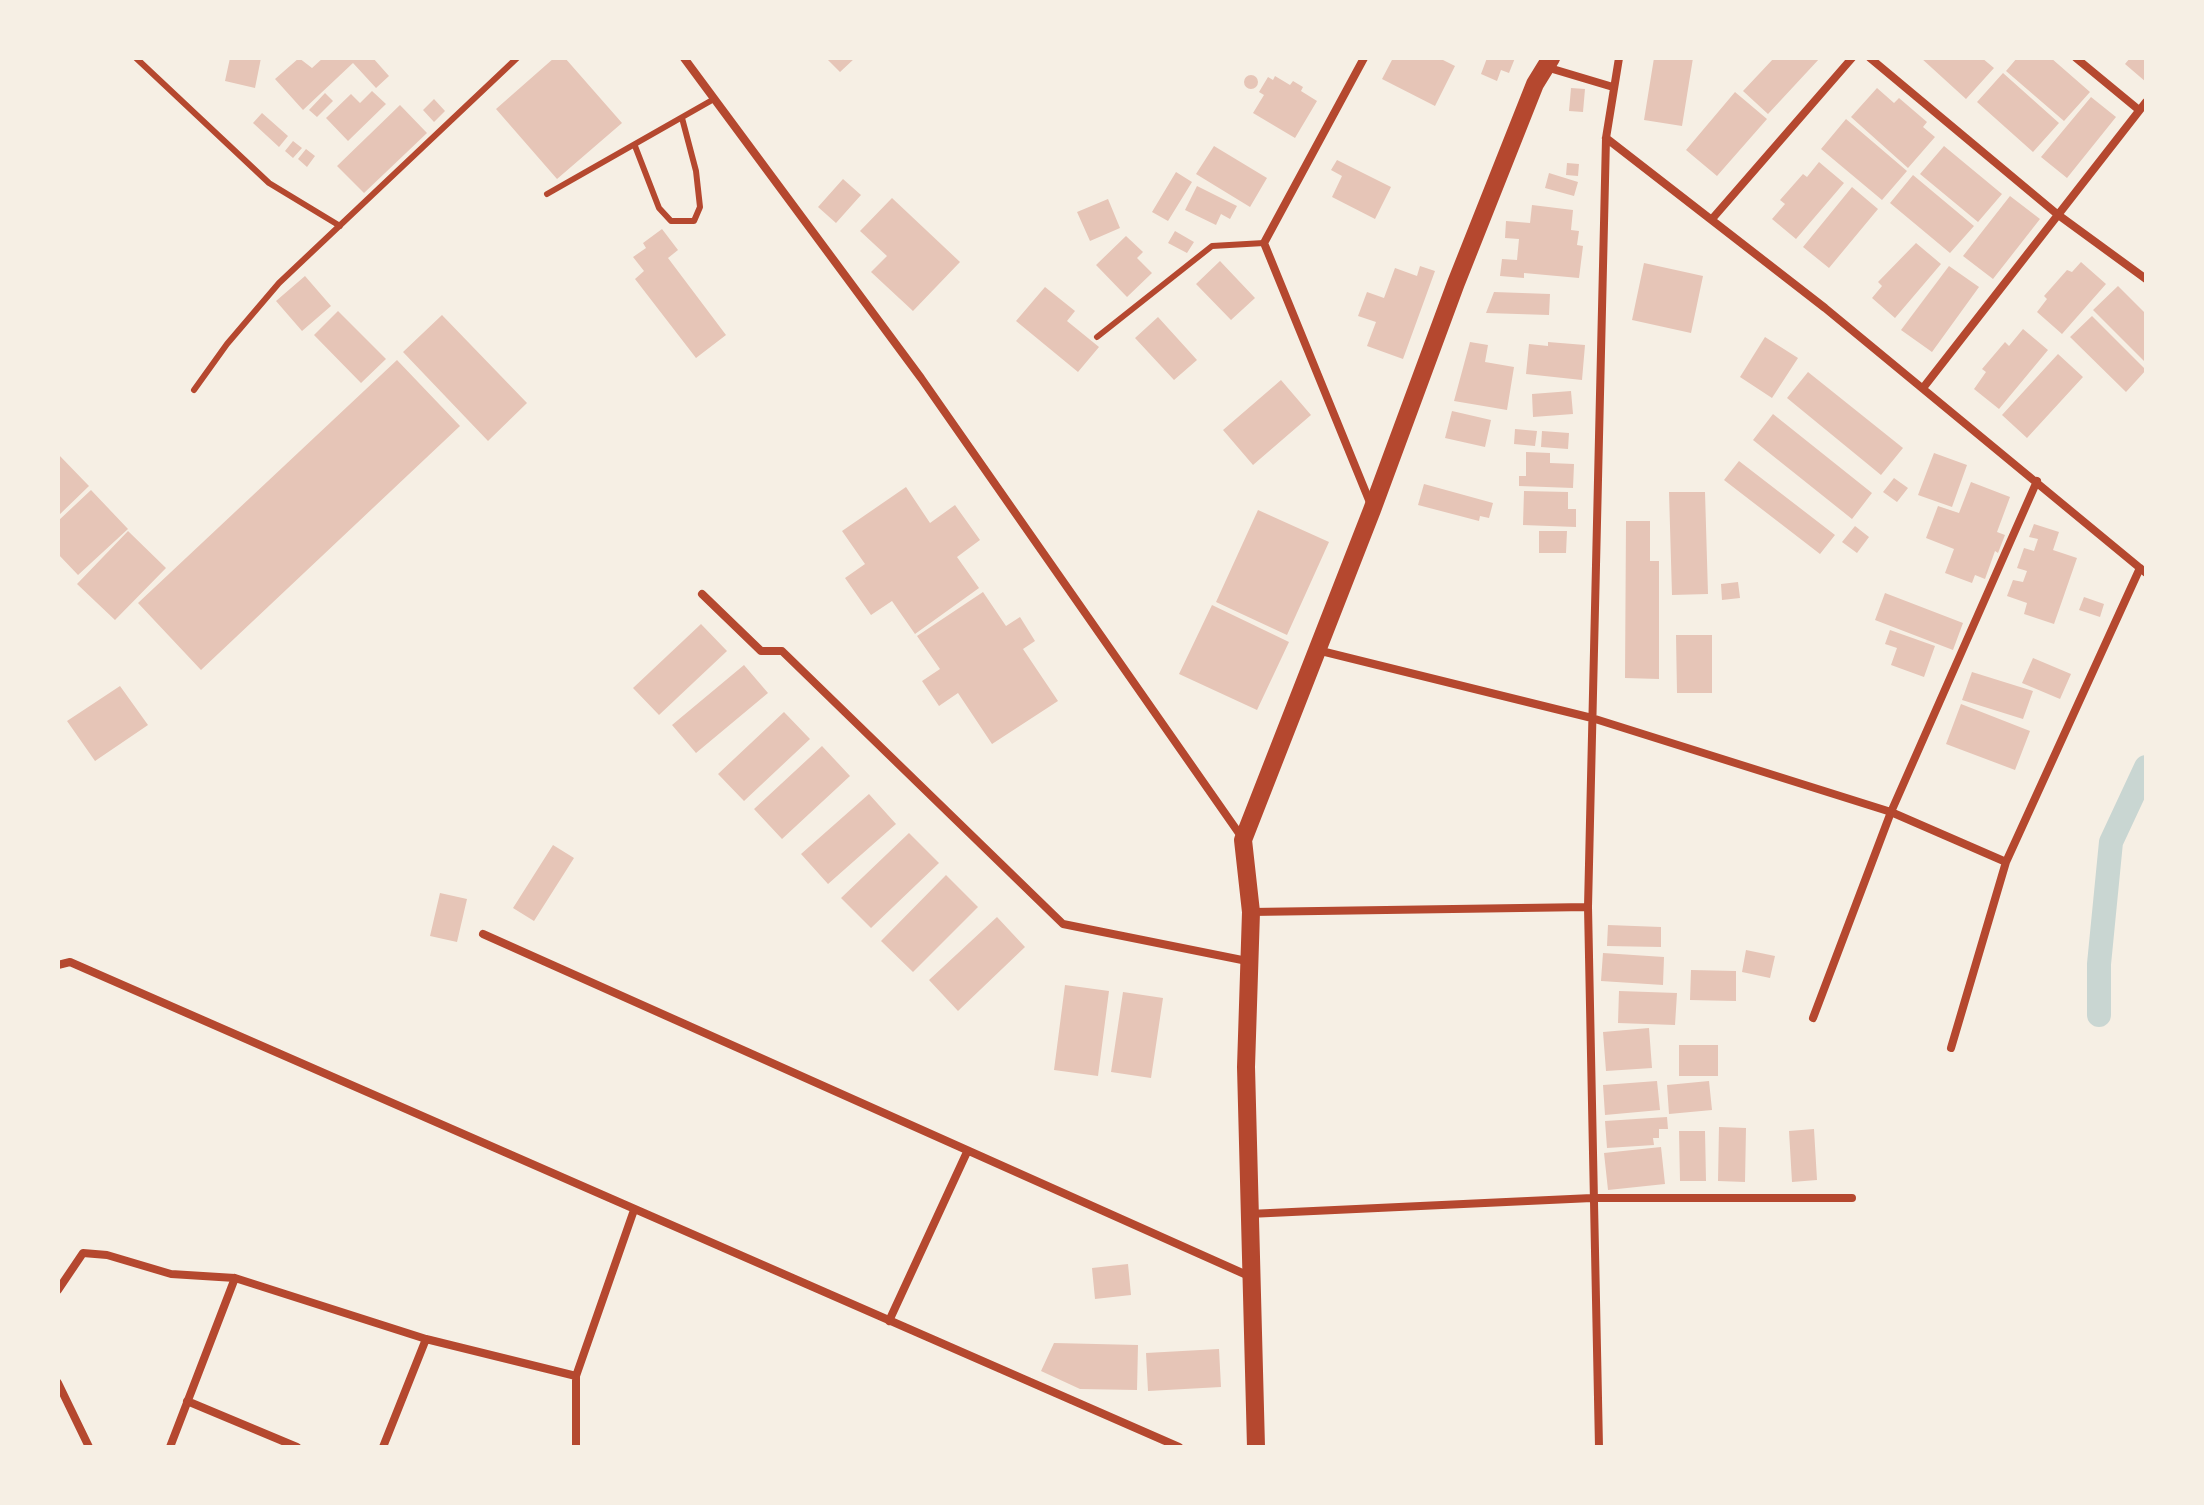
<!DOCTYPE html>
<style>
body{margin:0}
#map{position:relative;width:2204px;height:1505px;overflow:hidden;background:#f6efe4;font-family:Commissioner,sans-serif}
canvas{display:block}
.frame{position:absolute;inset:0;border:60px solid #f6efe4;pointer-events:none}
</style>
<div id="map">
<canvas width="2204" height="1505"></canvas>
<div class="frame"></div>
</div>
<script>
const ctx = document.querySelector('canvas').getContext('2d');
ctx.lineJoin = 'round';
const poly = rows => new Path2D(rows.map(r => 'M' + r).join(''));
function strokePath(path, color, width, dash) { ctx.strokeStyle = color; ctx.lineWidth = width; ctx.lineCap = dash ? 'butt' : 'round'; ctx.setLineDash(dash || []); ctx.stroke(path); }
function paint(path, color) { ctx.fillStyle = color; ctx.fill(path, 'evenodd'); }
strokePath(poly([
 [2099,1015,2099,964,2111,842,2146,767]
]), '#c9d6d2', 24);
paint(poly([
 [230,58,261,58,255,88,225,81],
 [299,58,312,68,323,58,373,58,389,76,376,88,353,63,303,110,275,79],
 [554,58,565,58,622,123,557,179,496,109],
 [826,58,855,58,840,72],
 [1393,58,1439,58,1455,66,1435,106,1382,79],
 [1487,58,1515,58,1509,73,1501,70,1497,81,1481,74],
 [1654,58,1693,58,1682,126,1644,120],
 [1774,58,1820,58,1768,114,1743,91],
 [1921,58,1982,58,1994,68,1966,99],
 [2017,58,2051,58,2090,92,2064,121,2006,71],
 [2130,58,2146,58,2146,82,2125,64],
 [2003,73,2059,123,2033,152,1977,102],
 '1244 82a7 7 0 1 1 14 0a7 7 0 1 1-14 0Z',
 [1275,76,1290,85,1293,81,1303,87,1301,91,1317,101,1295,138,1253,113,1264,95,1259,92,1268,77,1273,80],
 [1571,88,1585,89,1583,112,1569,111],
 [1877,88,1894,103,1899,98,1927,122,1923,127,1935,137,1908,168,1851,117],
 [372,91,386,104,348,141,326,118,351,94,360,103],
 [1735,92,1767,119,1717,176,1686,150],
 [325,93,333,101,317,117,309,110],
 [2091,97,2116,117,2067,178,2041,157],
 [434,99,445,111,434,122,423,110],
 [400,105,427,133,364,193,337,166],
 [262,113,288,136,279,147,253,123],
 [1846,119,1907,171,1882,200,1821,149],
 [293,141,302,148,293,158,285,151],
 [1214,146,1267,178,1250,207,1196,174],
 [1944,146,2002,194,1978,222,1920,174],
 [306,149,315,156,307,167,298,159],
 [1337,160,1391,187,1375,219,1332,197,1342,176,1331,170],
 [1819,162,1844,183,1796,239,1772,219,1785,204,1780,200,1803,174,1807,177],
 [1567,163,1579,164,1578,176,1566,175],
 [1176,172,1192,182,1168,221,1152,212],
 [1549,173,1578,182,1574,196,1545,188],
 [1913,175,1974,226,1950,253,1890,203],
 [843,179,861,195,836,223,818,207],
 [1197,186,1237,206,1230,219,1221,214,1216,225,1185,210],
 [1852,187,1878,209,1829,268,1803,247],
 [2010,196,2040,219,1993,279,1963,256],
 [892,198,960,262,913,311,871,272,887,256,860,231],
 [1108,199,1120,228,1090,241,1077,212],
 [1532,205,1573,210,1571,230,1579,231,1577,245,1583,246,1579,278,1524,273,1524,278,1500,276,1502,259,1517,260,1519,239,1505,238,1506,221,1530,223],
 [662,229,678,250,668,258,726,335,696,358,635,279,644,271,633,257,646,248,643,243],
 [1175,231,1194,242,1187,253,1168,243],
 [1126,236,1143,252,1137,258,1152,273,1127,297,1096,265],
 [1916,243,1941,264,1895,318,1872,298,1882,286,1878,282],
 [1220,261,1255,298,1231,320,1196,284],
 [2081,262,2106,284,2062,334,2037,312,2047,299,2044,296,2067,270,2072,272],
 [1644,263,1703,276,1691,333,1632,320],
 [1420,266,1435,271,1403,359,1367,346,1376,322,1358,316,1367,292,1384,298,1395,268,1417,276],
 [1949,266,1979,287,1932,352,1901,330],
 [305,276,331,306,302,331,276,301],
 [2118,286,2146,314,2146,363,2093,310],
 [1045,287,1075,311,1067,321,1099,347,1078,372,1016,321],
 [1494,292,1550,294,1549,315,1486,313],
 [338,311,386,359,361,383,314,335],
 [442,315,527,403,488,441,403,352],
 [2092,316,2146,370,2126,392,2070,337],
 [1158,317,1197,360,1174,380,1135,338],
 [2023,329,2048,350,1999,409,1974,389,1986,372,1982,369,2005,342,2009,346],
 [1765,337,1798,358,1772,398,1740,377],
 [1470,342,1488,345,1485,362,1514,367,1507,410,1454,401],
 [1548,342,1585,345,1582,380,1526,374,1529,344,1548,346],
 [2058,354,2083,377,2027,438,2002,415],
 [397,360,460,426,201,670,138,603],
 [1808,372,1903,448,1881,475,1787,398],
 [1281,380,1311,415,1253,465,1223,430],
 [1571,391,1573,414,1533,417,1532,394],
 [1452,411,1491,420,1485,447,1445,438],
 [1773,414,1872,493,1852,519,1753,440],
 [1515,429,1537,431,1535,446,1514,444],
 [1542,431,1569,433,1568,449,1541,447],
 [1526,452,1550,453,1550,463,1574,464,1573,488,1519,486,1519,476,1526,476],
 [1934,453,1967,465,1952,507,1918,495],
 [58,454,89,486,58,516],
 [1739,461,1835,535,1820,554,1724,480],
 [1894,478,1908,488,1897,502,1883,492],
 [1971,482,2010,497,1997,532,2005,535,1998,553,1995,551,1985,579,1975,575,1972,583,1945,573,1954,549,1926,538,1938,506,1959,513],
 [1424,484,1493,503,1489,518,1480,516,1479,521,1418,505],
 [906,487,930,523,955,505,980,540,957,557,979,588,915,634,892,601,871,615,845,578,865,564,842,531],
 [91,490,128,529,78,575,58,554,58,521],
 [1524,491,1568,492,1568,509,1576,509,1576,527,1523,525],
 [1669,492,1705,492,1708,594,1672,595],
 [1258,510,1329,542,1287,635,1216,602],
 [1626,521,1650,521,1650,561,1659,561,1659,679,1625,678],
 [2034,524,2059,532,2053,550,2077,558,2054,624,2024,614,2027,603,2007,596,2013,580,2023,582,2027,571,2017,568,2024,548,2034,551,2038,539,2029,537],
 [1855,526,1869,537,1857,553,1842,542],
 [128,531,166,568,115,620,77,584],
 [1539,531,1567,531,1566,553,1539,553],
 [1738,582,1740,598,1722,600,1721,584],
 [983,592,1006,626,1020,617,1035,641,1023,649,1058,701,992,744,958,693,939,706,922,681,940,669,917,636],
 [1885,593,1963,623,1953,650,1875,620],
 [2084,597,2104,604,2100,617,2079,610],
 [1212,605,1289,642,1257,710,1179,674],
 [701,624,727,651,659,715,633,688],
 [1890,630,1935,646,1924,677,1891,665,1897,648,1885,644],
 [1676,635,1712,635,1712,693,1677,693],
 [2033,658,2071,674,2060,699,2022,683],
 [744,665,768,693,696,753,672,725],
 [1972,672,2033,691,2023,719,1962,700],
 [120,686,148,725,95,761,67,721],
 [1961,704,2030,731,2015,770,1946,744],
 [784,712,810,739,744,801,718,774],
 [822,746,850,776,782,839,754,809],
 [869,794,896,824,828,884,801,854],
 [909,833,939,863,871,928,841,898],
 [553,845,574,858,534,921,513,908],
 [946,875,978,907,913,972,881,941],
 [440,893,467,899,457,942,430,936],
 [997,917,1025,947,958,1011,929,980],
 [1608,925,1661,927,1661,947,1607,946],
 [1746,950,1775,956,1770,978,1742,972],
 [1603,953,1664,957,1663,985,1601,981],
 [1691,970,1736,971,1736,1001,1690,1000],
 [1065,985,1109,991,1098,1076,1054,1070],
 [1619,991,1677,993,1675,1025,1618,1023],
 [1123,992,1163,998,1151,1078,1111,1072],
 [1649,1028,1652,1068,1606,1071,1603,1032],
 [1679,1045,1718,1045,1718,1076,1679,1076],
 [1657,1081,1660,1110,1605,1115,1603,1085],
 [1709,1081,1712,1110,1669,1114,1667,1085],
 [1667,1117,1668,1129,1659,1129,1659,1138,1653,1138,1654,1145,1607,1148,1605,1121],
 [1719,1127,1746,1128,1745,1182,1718,1181],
 [1814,1129,1817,1180,1792,1182,1789,1131],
 [1679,1131,1705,1131,1706,1181,1680,1181],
 [1661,1147,1665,1184,1608,1190,1604,1153],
 [1128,1264,1131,1295,1095,1299,1092,1268],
 [1054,1343,1138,1345,1137,1390,1080,1389,1041,1371],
 [1219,1349,1221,1387,1148,1391,1146,1353]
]), '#e6c5b7');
strokePath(poly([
 [136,58,269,183,340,226],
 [635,146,659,208,671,221,694,221,700,207,696,171,682,118],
 [547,194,714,99],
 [1097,337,1212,246,1264,243],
 [194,390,227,344,279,283,517,58]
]), '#b5482f', 6);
strokePath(poly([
 [684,58,921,378,1243,839],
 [1364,58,1264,243,1371,505],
 [1870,58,2057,214,2146,279],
 [2076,58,2139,110],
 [1546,67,1613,87],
 [1606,138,1825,308,2146,573],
 [1712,219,1852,58],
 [1923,388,2146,102],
 [702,594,761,651,782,651,1063,924,1247,961],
 [1317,650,1592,718,1891,812,2006,862],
 [1251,912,1588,907],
 [483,934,1249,1276],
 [58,965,70,962,1179,1447],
 [1813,1018,1891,812,2037,481],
 [1951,1048,2006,862,2140,568],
 [1249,1214,1592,1198,1852,1198],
 [58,1290,83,1253,107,1255,171,1274,235,1278,426,1339,576,1376],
 [889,1321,967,1152],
 [58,1383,89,1447],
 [187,1401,297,1447],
 [170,1447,235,1278],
 [383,1447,426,1339],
 [576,1447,576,1376,634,1210],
 [1599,1447,1588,907,1606,138,1619,58]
]), '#b5482f', 8);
strokePath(poly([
 [1256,1447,1246,1067,1251,912,1243,840,1372,510,1456,283,1535,84,1551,58]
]), '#b5482f', 18);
</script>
